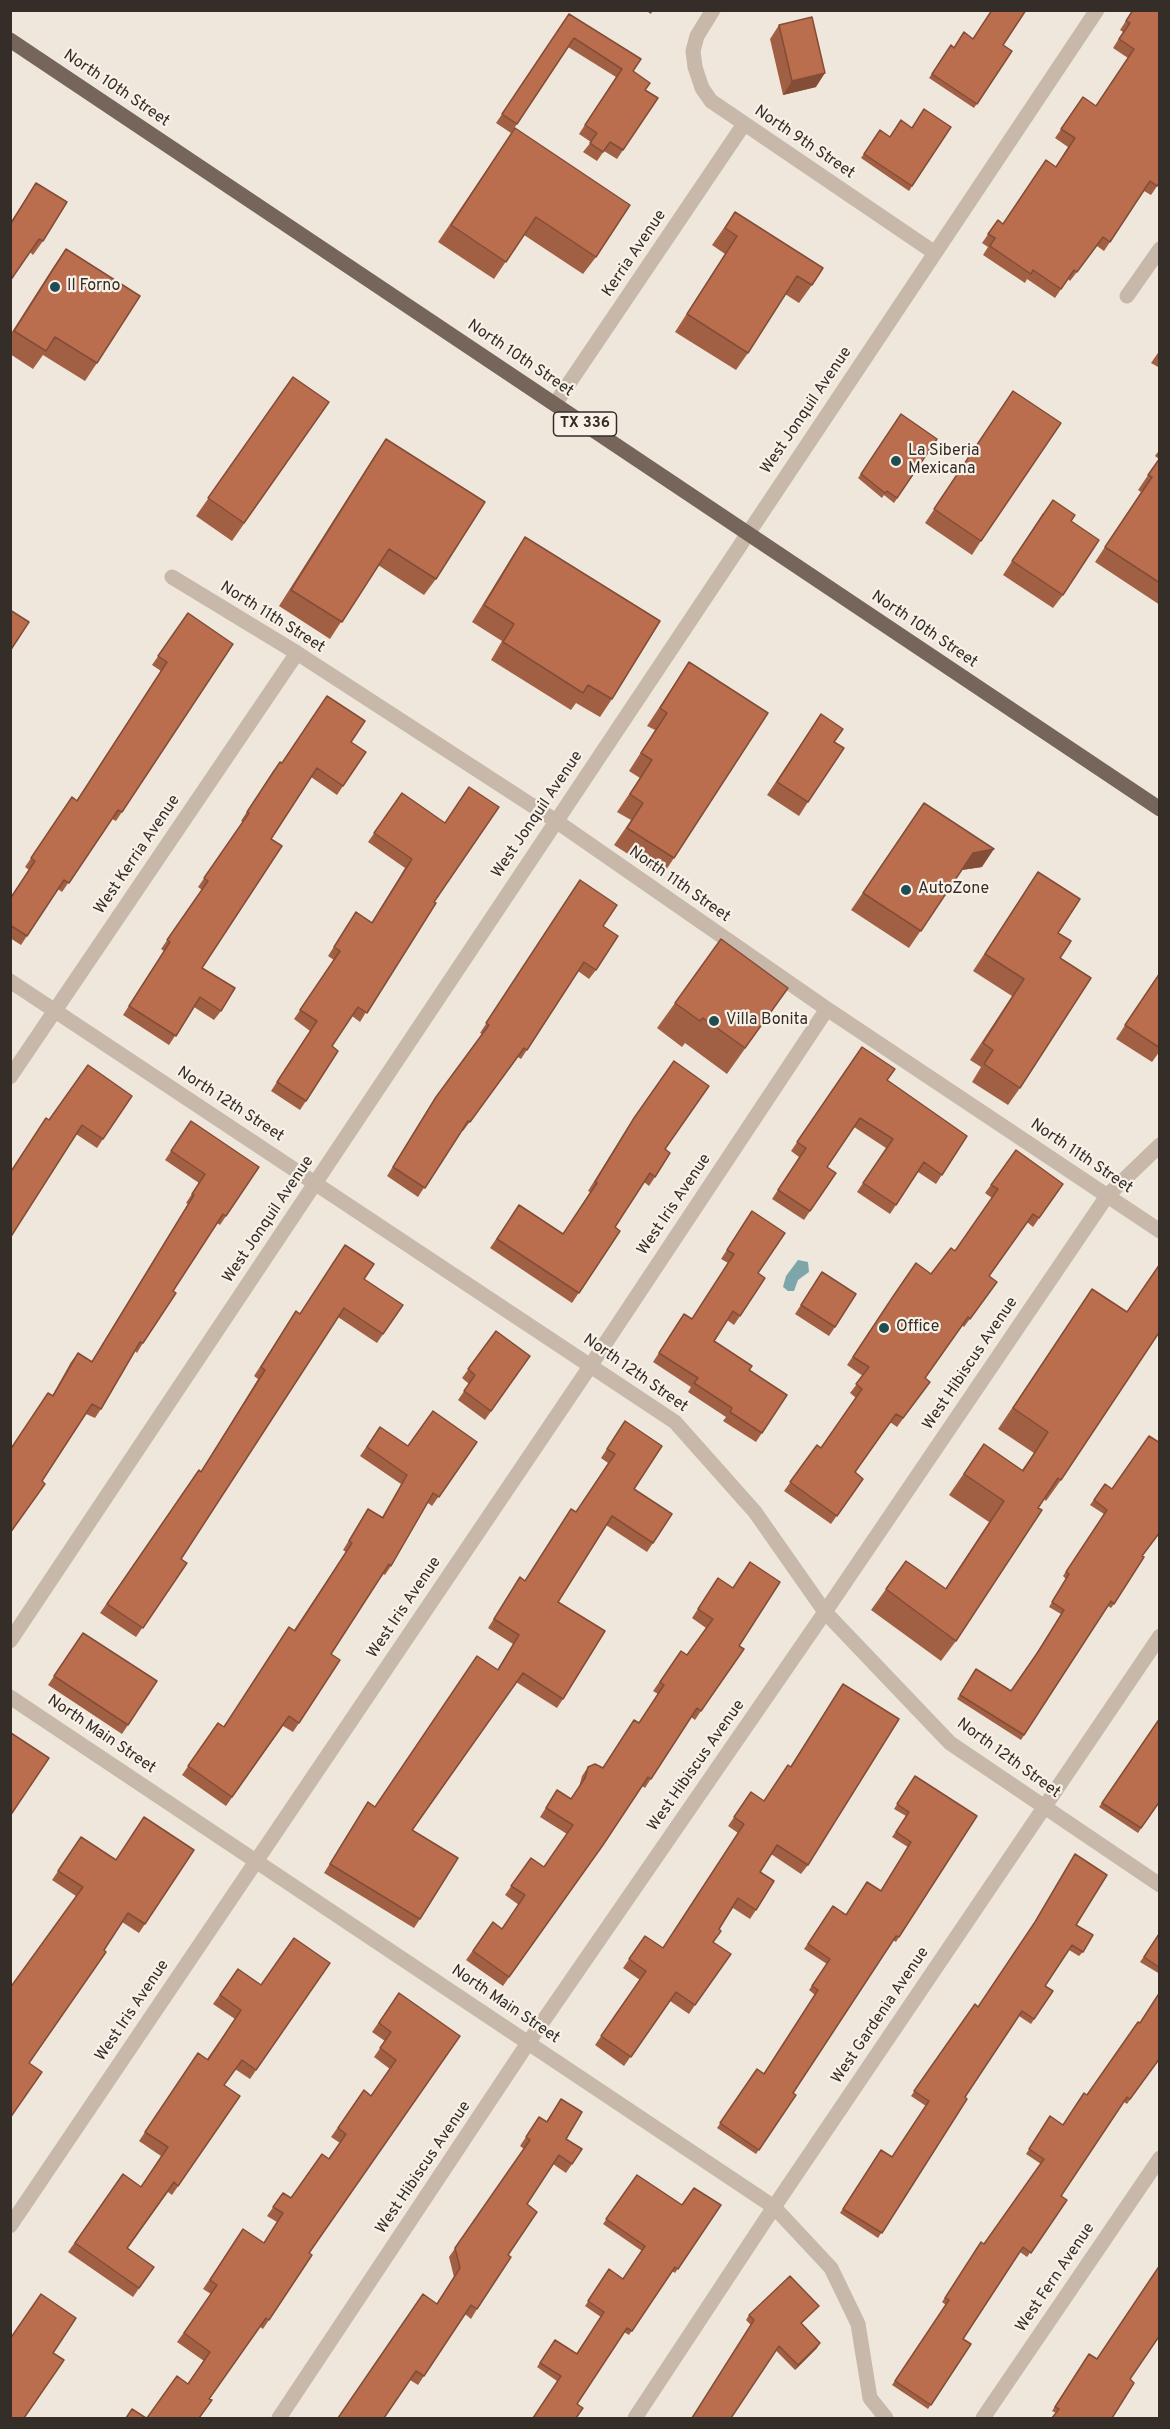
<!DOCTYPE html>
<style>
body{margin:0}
#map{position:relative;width:1170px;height:2429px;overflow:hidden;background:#f0e7dc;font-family:Overpass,sans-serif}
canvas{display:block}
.frame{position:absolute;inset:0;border:12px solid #342d28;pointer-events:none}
</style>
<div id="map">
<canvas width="1170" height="2429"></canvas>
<div class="frame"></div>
</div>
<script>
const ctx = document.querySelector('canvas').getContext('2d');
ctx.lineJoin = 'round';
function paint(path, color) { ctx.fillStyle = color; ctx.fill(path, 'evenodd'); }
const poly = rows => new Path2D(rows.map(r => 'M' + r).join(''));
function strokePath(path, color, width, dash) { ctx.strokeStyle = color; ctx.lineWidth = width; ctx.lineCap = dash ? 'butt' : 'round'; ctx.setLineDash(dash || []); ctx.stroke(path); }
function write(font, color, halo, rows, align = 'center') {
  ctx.font = font + ' Overpass,sans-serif'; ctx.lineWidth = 4.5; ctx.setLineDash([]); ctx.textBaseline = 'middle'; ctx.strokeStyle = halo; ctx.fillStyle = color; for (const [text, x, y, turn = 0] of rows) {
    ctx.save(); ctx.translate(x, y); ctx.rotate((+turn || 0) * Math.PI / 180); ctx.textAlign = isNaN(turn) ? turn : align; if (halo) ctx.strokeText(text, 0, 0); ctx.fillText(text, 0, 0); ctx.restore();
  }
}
paint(poly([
 [798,1260,808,1262,809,1272,798,1280,794,1291,788,1291,783,1287,786,1276]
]), '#7da6aa');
strokePath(poly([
 [713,10,697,36,693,51,695,67,702,88,711,101,935,253],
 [1127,296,1160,249],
 [555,404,744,124],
 [172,577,297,653,556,821,827,1009,1160,1231],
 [10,981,675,1422,755,1512,825,1612,950,1743,1160,1885],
 [10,1077,297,653],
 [10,1641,1097,10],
 [10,2226,591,1365,827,1009],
 [279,2418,528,2043,825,1612,1107,1196,1160,1145],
 [635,2418,774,2207,1160,1636]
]), '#c7b8a9', 15);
strokePath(poly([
 [10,1697,774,2207,831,2268,858,2324,870,2398,886,2418],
 [983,2418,1160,2158]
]), '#c7b8a9', 15);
strokePath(poly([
 [10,40,1160,809]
]), '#75655b', 15);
paint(poly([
 [645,10,653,10,651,14],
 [1133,10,1160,182,1151,195,1144,191,1104,251,1097,246,1070,281,1068,279,1055,298,1027,279,1025,283,983,255,988,247,982,243,998,220,1003,224,1056,166,1068,147,1055,138,1083,97,1096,106,1128,58,1113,48,1123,32,1120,30],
 [569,14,633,71,645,90,658,98,617,159,604,151,597,161,583,152,591,142,579,134,616,77,568,47,511,133,496,123],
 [779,25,816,87,783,95,770,39],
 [973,39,1003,45,1012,51,974,108,929,78,951,45,954,48],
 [951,127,909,191,861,158,880,130,889,137,911,128],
 [515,128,596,257,583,274,524,235,494,279,438,242],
 [36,183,43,241,33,255,30,252,10,281,10,223],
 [735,212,812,285,799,303,785,294,748,353,736,370,675,332,725,254,712,245],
 [66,249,97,363,85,381,43,355,33,369,10,354,10,335,54,266],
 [1160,350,1160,368,1151,363],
 [293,377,329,402,232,541,196,516],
 [1013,391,981,541,972,555,925,523],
 [901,414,937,439,894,503,884,495,882,498,858,478],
 [386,439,436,579,424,595,378,565,330,639,279,606,375,455],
 [1160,449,1160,605,1095,562,1141,492,1138,490,1159,459,1155,456],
 [1043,513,1071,521,1063,595,1053,608,1003,575],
 [525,537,612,699,600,717,576,703,571,710,491,660,502,641,472,622,513,555],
 [188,613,233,644,116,821,112,819,62,892,58,889,21,945,10,938,10,898,29,870,25,867,72,797,77,800,161,671,152,665],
 [689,662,674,858,662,876,614,845,631,820,617,812,640,778,629,771,655,730,647,726],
 [821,714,834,742,808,802,799,816,767,795],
 [351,742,366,752,337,795,311,777,271,839,202,968,221,1011,214,1020,194,1007,169,1045,123,1015,164,951,161,949,202,890,198,887,243,822,241,821,273,771,282,763],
 [402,793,434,902,360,1022,352,1016,332,1046,306,1101,300,1110,271,1091,310,1031,294,1019,334,960,328,956,356,912,372,922,405,868,368,842],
 [924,803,982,867,962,870,909,948,851,910],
 [1038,872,1058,933,1060,958,1020,1088,1008,1105,972,1082,981,1067,970,1060,1012,996,973,971],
 [574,889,603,926,596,970,589,979,578,971,521,1059,518,1057,463,1131,462,1130,418,1197,387,1176,430,1106,482,1034,480,1033],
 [721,939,788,988,727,1074,685,1043,682,1047,657,1028],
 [1160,972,1160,1051,1152,1062,1116,1039],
 [862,1047,887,1080,967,1136,936,1184,918,1172,890,1214,857,1192,886,1148,854,1127,827,1167,836,1173,804,1220,772,1199,799,1157,791,1151],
 [674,1061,665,1149,655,1177,649,1186,644,1182,615,1227,620,1231,572,1303,490,1248,519,1205,563,1234,590,1192,588,1191,628,1127],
 [132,1096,97,1148,76,1134,10,1238,10,1172,46,1118,49,1120],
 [191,1121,259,1167,220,1225,217,1223,173,1291,143,1343,137,1353,135,1351,101,1409,95,1418,86,1414,42,1481,52,1396,71,1362,78,1353,92,1361,188,1204,186,1203,199,1183,165,1160],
 [1016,1150,1063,1184,1033,1227,1027,1222,989,1276,997,1282,964,1327,962,1325,925,1378,924,1390,897,1427,890,1422,855,1472,863,1479,831,1524,784,1491,817,1445,821,1448,856,1398,850,1393,863,1376,847,1365,886,1307,931,1274,955,1251,992,1198,985,1193],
 [752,1211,758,1273,740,1316,734,1325,727,1320,714,1341,749,1370,787,1395,756,1442,723,1421,726,1417,688,1392,691,1387,653,1362,684,1314,692,1319,728,1263,721,1259],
 [1160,1263,1061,1480,1046,1501,1044,1499,956,1641,941,1661,871,1610,906,1561,945,1589,989,1522,949,1495,984,1444,1022,1470,1034,1453,998,1429,1092,1289,1127,1312],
 [822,1272,835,1327,829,1336,795,1314],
 [364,1279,403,1305,377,1343,338,1317,181,1559,187,1563,136,1637,100,1613,199,1470,201,1472,258,1379,254,1376,296,1311,299,1314],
 [496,1331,530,1356,485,1420,458,1400,469,1384,462,1378],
 [625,1421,634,1489,653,1543,647,1552,606,1525,558,1602,563,1699,557,1708,516,1682,413,1830,420,1919,414,1928,324,1873,368,1802,375,1807,497,1670,513,1644,488,1628,520,1577,525,1581,571,1509,576,1512,608,1463,601,1458],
 [380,1427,408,1446,477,1442,432,1506,428,1503,391,1566,385,1575,383,1574,331,1654,299,1723,293,1732,283,1726,226,1806,182,1775,218,1723,223,1727,294,1630,346,1552,343,1550,368,1509,382,1517,401,1484,360,1456],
 [1105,1484,1142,1556,1114,1604,1111,1608,1108,1606,1021,1740,957,1699,976,1669,1011,1691,1034,1657,1061,1614,1049,1607,1066,1579,1063,1576,1104,1514,1090,1505],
 [718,1578,739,1646,701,1711,695,1720,691,1717,645,1788,642,1786,603,1845,503,1986,466,1960,493,1922,502,1929,519,1905,505,1895,531,1858,544,1867,567,1834,540,1817,557,1790,571,1799,579,1787,582,1776,588,1767,602,1768,639,1723,658,1694,653,1691,681,1651,687,1655,706,1628,692,1618],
 [83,1633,128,1725,122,1734,48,1685],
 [843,1684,808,1865,801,1874,771,1854,760,1872,756,1910,750,1919,733,1908,719,1929,713,1942,695,2005,689,2014,670,2001,624,2066,595,2045,640,1980,623,1968,645,1936,663,1948,738,1833,728,1826,745,1801,764,1801,790,1767],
 [1160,1718,1160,1801,1138,1833,1099,1807],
 [915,1776,977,1816,899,1937,896,1942,893,1940,793,2093,796,2095,756,2154,717,2128,757,2069,764,2073,815,1995,809,1990,827,1964,804,1949,833,1906,846,1914,881,1890,908,1847,892,1837,906,1816,894,1809],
 [81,1837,145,1924,139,1933,122,1922,29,2063,76,1896,52,1880],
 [1076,1925,1083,1952,1079,1956,1069,1950,1045,1986,1053,1991,1031,2024,1019,2016,965,2097,967,2099,878,2238,840,2213,881,2150,892,2157,926,2106,911,2096,975,2004,978,2007],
 [1159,1934,1160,1934,1160,1974,1140,1962],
 [330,1963,250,2079,235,2069,224,2085,240,2096,172,2195,168,2192,128,2248,154,2267,133,2297,68,2252,123,2174,141,2187,161,2156,139,2141,198,2053,207,2059,235,2019,213,2004,238,1969,261,1985],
 [399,1993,460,2036,309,2253,269,2320,263,2329,260,2327,209,2399,188,2384,204,2361,177,2342,211,2294,203,2289,237,2238,264,2243,277,2222,267,2216,283,2193,291,2198,328,2159,340,2143,331,2137,364,2090,371,2096,390,2069,374,2057,385,2041,372,2032],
 [1160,2058,1127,2104,1124,2102,1061,2196,1067,2200,1027,2257,1020,2252,963,2339,971,2344,928,2409,892,2385,946,2305,942,2302,978,2247,984,2244,1041,2164,1026,2154,1047,2121,1063,2125,1087,2095],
 [561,2099,566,2139,572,2164,566,2173,553,2164,527,2204,508,2255,477,2309,471,2319,465,2314,418,2385,410,2380,437,2304,454,2277,449,2257,524,2149,520,2146,539,2117,546,2122],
 [637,2175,682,2205,721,2205,675,2273,672,2271,629,2335,624,2332,577,2404,557,2381,537,2367,555,2340,576,2354,601,2317,585,2306,609,2269,623,2279,642,2251,603,2224],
 [815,2310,801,2324,817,2348,795,2370,746,2320,749,2315],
 [1086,2358,1130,2379,1056,2413,1052,2411]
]), '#a15f43');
paint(poly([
 [825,73,816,87,783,95,792,81],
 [994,849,982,867,961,870,973,853],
 [820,2343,817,2348,795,2370,798,2365]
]), '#834d37');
const building = poly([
 [992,10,1026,10,1003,45,1012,51,977,104,932,74,951,45,954,48,964,32,973,39,992,10],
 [1133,10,1160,10,1160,182,1157,186,1150,181,1110,242,1103,237,1077,272,1074,270,1061,289,1033,270,1031,274,990,246,995,238,988,234,998,220,1003,224,1046,160,1056,167,1075,138,1061,129,1083,97,1096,106,1134,49,1119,39,1130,23,1126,21,1133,10],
 [569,14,641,59,633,71,650,83,645,90,658,98,623,150,610,142,603,152,590,143,597,133,585,125,622,69,574,38,517,124,502,114,569,14],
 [812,17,825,73,792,81,779,25,812,17],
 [924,109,951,127,912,186,864,154,880,130,890,137,901,120,912,128,924,109],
 [515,128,630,205,596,257,536,217,506,262,451,225,515,128],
 [36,183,67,202,43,241,39,239,10,281,10,225,36,183],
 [735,212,823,268,812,285,797,276,748,353,687,314,737,236,725,228,735,212],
 [66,249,140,296,97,363,55,337,46,351,14,331,66,249],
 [293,377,329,402,244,523,208,498,293,377],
 [1013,391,1061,423,981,541,934,509,1013,391],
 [901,414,937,439,897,498,887,491,885,493,861,474,901,414],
 [386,439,485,502,436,579,389,549,342,622,291,590,386,439],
 [1160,458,1160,583,1105,547,1152,477,1148,475,1160,458],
 [1053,500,1075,515,1071,521,1099,540,1063,595,1012,561,1053,500],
 [525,537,660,621,612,699,588,685,583,693,503,642,514,624,484,605,525,537],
 [10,610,29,622,10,651,10,610],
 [188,613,233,644,122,812,118,810,69,883,64,880,27,936,10,925,10,899,35,861,31,858,72,797,77,801,167,662,158,656,188,613],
 [689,662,768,713,674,858,627,828,643,803,630,794,652,760,641,753,667,713,660,708,689,662],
 [327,696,365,721,351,742,366,752,343,786,317,768,271,839,282,846,202,968,235,988,221,1011,200,997,176,1036,129,1006,170,942,167,940,208,881,204,878,249,813,247,812,280,762,282,763,327,696],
 [821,714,843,729,834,742,844,748,808,802,777,782,821,714],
 [469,787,499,807,434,902,436,903,367,1013,358,1007,332,1046,338,1051,306,1101,277,1082,317,1021,300,1010,340,951,334,947,356,912,372,923,412,859,374,833,402,793,445,823,469,787],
 [924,803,994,849,973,853,921,931,863,893,924,803],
 [1038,872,1080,899,1058,933,1071,941,1060,958,1091,978,1020,1088,984,1064,993,1050,983,1043,1024,979,985,954,1038,872],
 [580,880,617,905,603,926,618,936,596,970,584,962,527,1050,524,1048,470,1122,468,1121,425,1188,393,1167,436,1097,489,1025,486,1023,580,880],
 [721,939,788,988,745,1048,703,1018,700,1021,675,1003,721,939],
 [1160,973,1160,1048,1125,1025,1160,973],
 [862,1047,895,1069,887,1080,967,1136,942,1175,924,1162,896,1205,863,1183,893,1139,860,1118,827,1167,836,1173,810,1211,778,1190,806,1148,797,1142,862,1047],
 [674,1061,709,1086,665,1149,670,1153,655,1177,650,1173,615,1227,620,1231,579,1293,497,1239,519,1205,563,1234,597,1183,595,1182,634,1118,674,1061],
 [88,1065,132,1096,103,1139,82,1125,10,1238,10,1173,46,1118,49,1120,88,1065],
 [191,1121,259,1167,226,1216,223,1214,173,1291,176,1293,143,1343,140,1342,101,1409,92,1404,42,1481,45,1484,10,1533,10,1450,48,1393,53,1396,78,1353,92,1362,194,1195,192,1194,205,1174,171,1151,191,1121],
 [1016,1150,1063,1184,1039,1218,1033,1214,989,1276,997,1282,970,1319,968,1317,925,1378,930,1382,903,1418,896,1414,855,1472,863,1479,837,1516,790,1482,817,1445,821,1448,862,1389,856,1384,869,1367,853,1357,892,1298,916,1263,931,1274,951,1248,955,1251,998,1189,991,1185,1016,1150],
 [752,1211,785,1233,758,1273,765,1278,740,1316,733,1311,714,1341,752,1366,749,1370,787,1395,762,1433,730,1412,732,1408,694,1383,698,1378,659,1353,684,1314,692,1319,734,1254,727,1250,752,1211],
 [345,1245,374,1264,364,1279,403,1305,383,1334,344,1308,181,1559,187,1563,143,1628,107,1604,199,1470,201,1472,265,1370,261,1367,296,1311,300,1314,345,1245],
 [1160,1264,1160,1331,1061,1480,1058,1478,1038,1508,1042,1510,956,1641,886,1589,906,1561,946,1589,1004,1501,964,1474,984,1444,1023,1471,1048,1432,1013,1408,1092,1289,1127,1312,1160,1264],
 [822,1272,856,1294,835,1327,801,1305,822,1272],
 [496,1331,530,1356,491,1411,464,1391,475,1375,468,1369,496,1331],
 [433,1411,477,1442,439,1497,433,1493,391,1566,389,1564,331,1654,340,1660,299,1723,289,1716,232,1797,188,1766,218,1723,224,1727,289,1627,295,1631,352,1543,349,1541,368,1509,383,1518,407,1475,367,1447,380,1427,408,1446,433,1411],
 [625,1421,662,1446,634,1489,672,1514,653,1543,612,1516,558,1602,605,1631,563,1699,523,1673,412,1830,458,1858,420,1919,330,1864,368,1802,375,1807,477,1656,498,1670,519,1635,494,1619,520,1577,525,1581,571,1509,576,1512,615,1454,607,1449,625,1421],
 [1149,1436,1160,1443,1160,1532,1142,1556,1144,1557,1114,1604,1111,1601,1024,1735,960,1695,976,1669,1011,1691,1038,1652,1064,1610,1052,1602,1069,1574,1066,1572,1107,1510,1094,1500,1105,1484,1112,1489,1149,1436],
 [750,1562,780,1582,739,1646,744,1649,701,1711,697,1708,651,1779,648,1777,603,1845,509,1977,473,1951,493,1922,502,1929,525,1895,511,1886,531,1858,544,1867,573,1825,546,1808,557,1790,571,1799,585,1778,588,1767,595,1764,603,1768,634,1720,639,1723,664,1685,660,1682,681,1651,687,1655,713,1619,698,1609,718,1578,733,1588,750,1562],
 [83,1633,157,1681,128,1725,54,1676,83,1633],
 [843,1684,899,1719,808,1865,777,1845,760,1872,774,1881,756,1910,738,1898,719,1929,721,1931,713,1942,731,1954,695,2005,676,1992,631,2057,601,2036,646,1971,629,1959,645,1936,663,1948,744,1824,734,1817,751,1792,764,1801,788,1765,791,1767,843,1684],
 [1160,1718,1160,1801,1141,1828,1102,1803,1160,1718],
 [11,1733,49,1758,10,1816,10,1733,11,1733],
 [915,1776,977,1816,899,1937,896,1936,793,2093,796,2095,759,2150,720,2123,757,2069,764,2074,818,1990,812,1986,830,1959,808,1944,833,1906,846,1915,867,1882,881,1891,911,1842,896,1832,909,1812,897,1804,915,1776],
 [144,1817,194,1850,145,1924,128,1913,104,1950,106,1952,29,2063,42,2072,10,2118,10,1988,83,1887,58,1871,81,1837,116,1860,144,1817],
 [1075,1854,1107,1875,1076,1925,1093,1935,1083,1952,1072,1945,1045,1986,1053,1991,1034,2019,1022,2011,965,2097,967,2099,882,2233,843,2209,881,2150,892,2157,929,2101,914,2091,975,2004,978,2007,1035,1922,1075,1854],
 [1159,1934,1160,1934,1160,1968,1144,1957,1159,1934],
 [294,1938,330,1963,256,2070,242,2060,224,2085,240,2096,178,2186,174,2182,127,2248,154,2267,139,2288,75,2243,123,2174,141,2187,168,2147,145,2132,198,2053,208,2060,241,2010,220,1995,238,1969,261,1985,294,1938],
 [1160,1992,1160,2058,1130,2099,1127,2097,1061,2196,1067,2200,1031,2253,1023,2247,963,2339,971,2344,931,2405,895,2381,949,2300,945,2298,981,2242,984,2244,1044,2159,1029,2149,1050,2116,1063,2125,1084,2093,1087,2095,1138,2022,1140,2023,1160,1992],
 [399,1993,460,2036,309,2253,312,2255,269,2320,266,2318,209,2399,212,2400,199,2418,147,2418,177,2376,188,2384,210,2352,184,2333,217,2285,210,2280,243,2229,264,2243,283,2213,273,2207,283,2193,291,2198,322,2154,329,2159,346,2134,338,2128,364,2090,371,2096,396,2060,380,2048,391,2032,379,2023,399,1993],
 [561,2099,582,2112,566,2139,582,2149,572,2164,559,2155,527,2204,537,2212,508,2255,511,2257,477,2309,471,2305,424,2376,416,2371,384,2418,338,2418,423,2294,437,2304,460,2268,455,2248,530,2140,526,2137,539,2117,547,2122,561,2099],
 [637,2175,682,2205,694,2188,721,2205,678,2269,675,2267,632,2331,627,2328,577,2404,583,2408,576,2418,533,2418,561,2376,540,2363,555,2340,577,2354,604,2312,588,2301,609,2269,623,2279,645,2246,606,2219,637,2175],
 [1160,2265,1160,2335,1130,2379,1134,2383,1112,2418,1052,2418,1059,2409,1055,2407,1089,2354,1097,2359,1160,2265],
 [790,2276,819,2306,801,2323,820,2343,798,2365,779,2346,731,2418,692,2418,754,2320,749,2315,790,2276],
 [41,2294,76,2318,53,2353,64,2360,24,2418,10,2418,10,2339,41,2294],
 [132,2409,146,2418,126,2418,132,2409]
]);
paint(building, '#bb6e4e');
strokePath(building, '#834d37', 1.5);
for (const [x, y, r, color] of [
 [55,287,6,"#214d52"],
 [896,461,6,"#214d52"],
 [906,890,6,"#214d52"],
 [714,1021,6,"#214d52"],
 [884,1328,6,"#214d52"]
]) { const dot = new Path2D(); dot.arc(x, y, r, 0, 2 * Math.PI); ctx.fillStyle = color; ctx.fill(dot); strokePath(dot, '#f8f1e8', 2); }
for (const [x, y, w] of [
 [585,424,63]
]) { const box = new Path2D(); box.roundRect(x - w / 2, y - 12, w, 24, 4.5); ctx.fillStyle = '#f8f1e8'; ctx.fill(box); strokePath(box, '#342d28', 1.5); }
write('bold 15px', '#342d28', null, [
 ["TX 336",585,424]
]);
write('16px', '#342d28', '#f8f1e8', [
 ["North 10th Street",116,89,34],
 ["North 9th Street",804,143,34],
 ["Kerria Avenue",635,254,-56],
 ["North 10th Street",520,359,34],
 ["West Jonquil Avenue",807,411,-56],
 ["North 11th Street",272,618,32],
 ["North 10th Street",924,630,34],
 ["West Jonquil Avenue",538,815,-56],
 ["West Kerria Avenue",138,855,-56],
 ["North 11th Street",679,885,35],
 ["North 12th Street",230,1105,33],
 ["North 11th Street",1081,1157,34],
 ["West Iris Avenue",675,1205,-56],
 ["West Jonquil Avenue",269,1220,-56],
 ["West Hibiscus Avenue",971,1364,-56],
 ["North 12th Street",635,1374,35],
 ["West Iris Avenue",405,1608,-56],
 ["North Main Street",101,1735,34],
 ["North 12th Street",1008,1759,36],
 ["West Hibiscus Avenue",697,1766,-55],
 ["North Main Street",505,2005,34],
 ["West Iris Avenue",133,2011,-56],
 ["West Gardenia Avenue",881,2016,-56],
 ["West Hibiscus Avenue",424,2168,-56],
 ["West Fern Avenue",1056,2278,-56]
]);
write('16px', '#342d28', '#f8f1e8', [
 ["Il Forno",67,287],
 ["La Siberia",908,452],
 ["Mexicana",908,470],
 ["AutoZone",918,890],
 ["Villa Bonita",726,1021],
 ["Office",896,1328]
], 'left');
</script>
